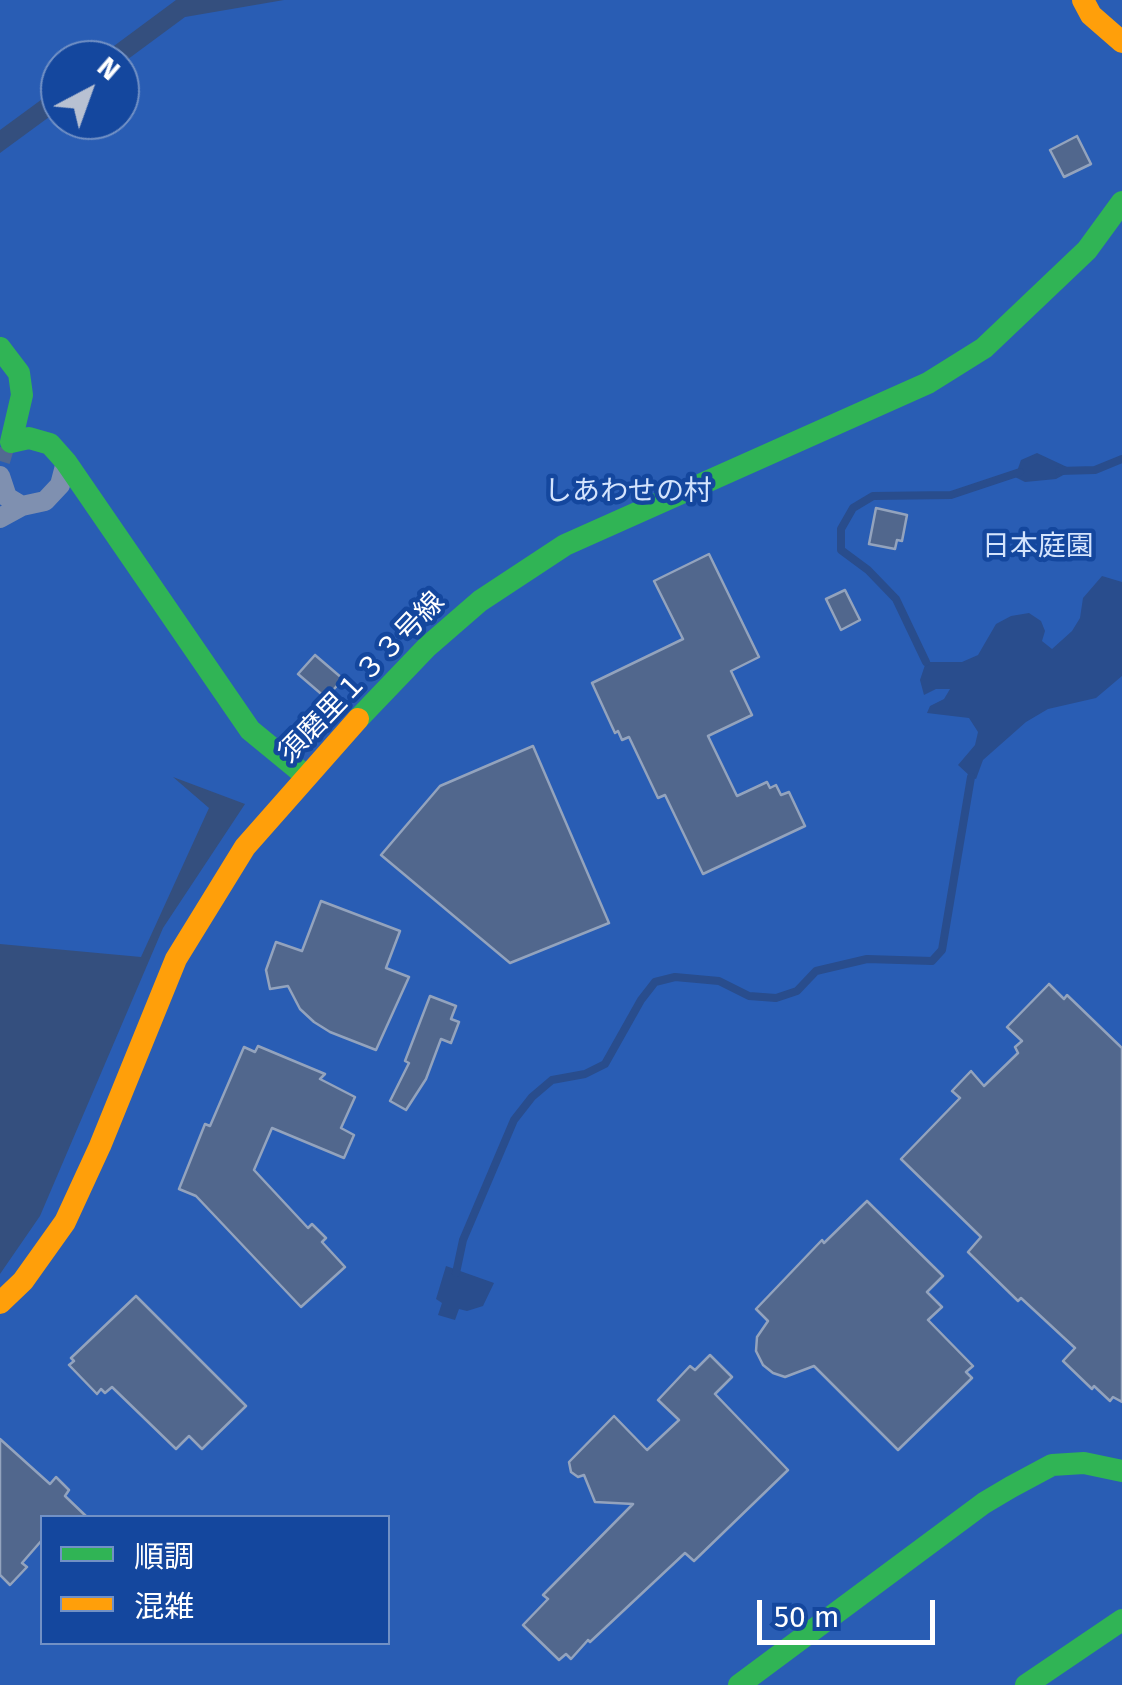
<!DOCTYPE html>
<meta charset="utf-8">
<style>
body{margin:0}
#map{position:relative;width:1122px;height:1685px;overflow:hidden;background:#344f7e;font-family:"Fira Sans","Noto Sans JP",sans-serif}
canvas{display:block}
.legend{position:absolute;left:40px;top:1515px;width:350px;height:130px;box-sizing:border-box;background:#14479e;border:2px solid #7291c5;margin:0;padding:12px 18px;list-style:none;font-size:30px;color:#fff}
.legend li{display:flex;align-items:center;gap:20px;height:50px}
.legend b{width:50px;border:2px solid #7291c5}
.north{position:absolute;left:40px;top:40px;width:100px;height:100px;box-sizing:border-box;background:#14479e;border:2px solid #7291c5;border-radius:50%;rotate:41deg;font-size:28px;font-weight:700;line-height:40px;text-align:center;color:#fff}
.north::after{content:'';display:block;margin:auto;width:35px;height:45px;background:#b8c1d2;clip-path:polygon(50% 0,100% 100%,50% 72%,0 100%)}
.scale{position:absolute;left:757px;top:1600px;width:178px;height:45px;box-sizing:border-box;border:5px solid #fff;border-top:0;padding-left:12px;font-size:30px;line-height:35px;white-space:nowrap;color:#fff;-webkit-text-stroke:8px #14479e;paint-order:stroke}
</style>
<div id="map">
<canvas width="1122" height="1685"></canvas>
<ul class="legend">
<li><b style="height:12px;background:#30b455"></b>順調</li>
<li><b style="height:12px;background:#ff9f0a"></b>混雑</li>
</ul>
<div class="north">N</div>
<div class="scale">50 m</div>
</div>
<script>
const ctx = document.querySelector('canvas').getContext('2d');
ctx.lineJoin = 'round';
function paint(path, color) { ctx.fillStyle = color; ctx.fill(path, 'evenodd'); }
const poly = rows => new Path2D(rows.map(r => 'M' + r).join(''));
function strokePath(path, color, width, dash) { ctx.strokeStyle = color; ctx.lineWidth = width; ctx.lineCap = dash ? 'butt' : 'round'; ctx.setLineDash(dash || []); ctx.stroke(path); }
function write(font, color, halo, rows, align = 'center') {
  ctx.font = font + ' "Fira Sans","Noto Sans JP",sans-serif'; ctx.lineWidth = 9; ctx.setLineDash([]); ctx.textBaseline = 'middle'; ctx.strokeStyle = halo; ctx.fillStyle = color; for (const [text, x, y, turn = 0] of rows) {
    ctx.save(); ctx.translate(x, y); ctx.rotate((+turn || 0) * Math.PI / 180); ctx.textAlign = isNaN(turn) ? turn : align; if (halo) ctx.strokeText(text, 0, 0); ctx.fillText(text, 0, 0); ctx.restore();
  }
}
paint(poly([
 [0,0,176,0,95,60,60,60,60,86,0,130],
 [284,0,1122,0,1122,1685,0,1685,0,1274,40,1216,163,928,245,804,173,777,209,808,141,957,0,944,0,153,60,109,60,120,120,120,120,65,185,17],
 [42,1518,388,1518,388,1642,42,1642]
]), '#295db4');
paint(poly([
 [1037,453,1067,467,1067,473,1056,479,1025,482,1015,477,1021,460],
 [1102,576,1122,582,1122,676,1096,698,1048,709,1026,722,983,760,976,779,971,777,958,765,975,745,978,732,969,718,927,713,930,706,944,699,950,689,936,689,924,695,920,680,926,662,962,662,978,655,996,624,1011,616,1029,613,1041,621,1045,631,1042,641,1052,649,1072,631,1080,618,1083,598],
 [446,1266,494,1283,483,1306,467,1311,459,1309,455,1320,438,1315,442,1303,436,1299]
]), '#294d8d');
strokePath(poly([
 [1059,471,1095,470,1122,459],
 [926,662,896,599,868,570,841,550,841,529,853,508,873,496,951,495,1020,472],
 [456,1273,463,1240,514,1120,532,1097,552,1080,585,1074,605,1064,641,1000,655,982,675,977,719,981,749,996,776,998,797,991,816,971,867,959,932,961,942,950,971,777]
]), '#294d8d', 8);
const building = poly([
 [1077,136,1091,164,1064,177,1050,150,1077,136],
 [876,508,907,515,902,541,897,540,895,549,869,544,876,508],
 [709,554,759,657,731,671,752,715,708,736,737,796,767,782,770,788,776,785,781,795,789,792,805,826,703,874,665,795,658,798,629,737,622,740,618,731,615,733,592,683,683,639,654,581,709,554],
 [845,590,860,620,841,630,826,599,845,590],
 [315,655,343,679,326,698,298,674,315,655],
 [533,746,609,923,510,963,381,855,440,786,533,746],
 [321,901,400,931,386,968,409,977,376,1050,330,1032,314,1022,300,1009,288,986,270,989,266,970,276,942,302,951,321,901],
 [1049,984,1064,999,1067,995,1122,1048,1122,1402,1113,1397,1110,1401,1094,1386,1092,1389,1063,1361,1075,1348,1021,1298,1018,1301,968,1252,981,1237,901,1159,960,1098,952,1091,971,1071,984,1086,1018,1053,1015,1047,1022,1041,1007,1027,1049,984],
 [430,996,456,1006,451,1019,459,1022,451,1043,441,1039,426,1079,406,1110,390,1101,409,1063,405,1061,430,996],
 [258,1046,325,1074,320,1079,355,1097,341,1128,354,1135,344,1158,272,1128,254,1170,308,1228,312,1224,326,1238,322,1242,345,1267,301,1307,196,1196,179,1189,205,1124,210,1126,244,1047,255,1052,258,1046],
 [867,1201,943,1276,927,1292,942,1307,928,1320,973,1366,966,1372,972,1378,898,1450,814,1366,785,1377,773,1373,763,1365,756,1351,757,1337,768,1321,756,1309,822,1240,824,1243,867,1201],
 [136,1296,246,1406,202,1449,189,1436,176,1449,112,1387,105,1393,101,1389,97,1394,69,1365,74,1361,71,1358,136,1296],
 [710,1355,732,1377,715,1394,788,1470,694,1561,685,1553,590,1642,588,1640,571,1659,566,1654,559,1660,523,1625,548,1599,543,1595,633,1504,595,1502,584,1475,578,1477,571,1472,569,1462,614,1416,647,1450,679,1420,658,1400,690,1366,695,1370,710,1355],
 [0,1439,50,1484,56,1477,69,1490,65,1496,88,1518,42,1518,42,1540,22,1563,27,1567,10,1585,0,1575,0,1439]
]);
paint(building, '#51678d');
strokePath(building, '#93a3bd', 2.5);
strokePath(poly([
 [0,461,4,448]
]), '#526991', 20, [20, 10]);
strokePath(poly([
 [0,476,7,497,22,506,45,501,60,485,66,462],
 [0,518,22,506]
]), '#7f90b0', 20);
strokePath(poly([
 [0,348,19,373,22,395,11,442,29,438,50,444,66,462,250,730,306,776],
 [358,719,427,647,480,601,565,545,928,383,984,348,1087,250,1122,202],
 [739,1685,984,1503,1011,1487,1052,1465,1084,1463,1122,1471],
 [1026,1685,1122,1620]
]), '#30b455', 22);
strokePath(poly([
 [1083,0,1091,15,1122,42],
 [0,1303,23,1281,65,1222,100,1146,176,959,245,847,358,719]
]), '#ff9f0a', 22);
write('28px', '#d4e4fd', '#14479e', [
 ["しあわせの村",628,492],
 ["日本庭園",1038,547]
]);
write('28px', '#fff', '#14479e', [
 ["須磨里１３３号線",362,678,-46]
]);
</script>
